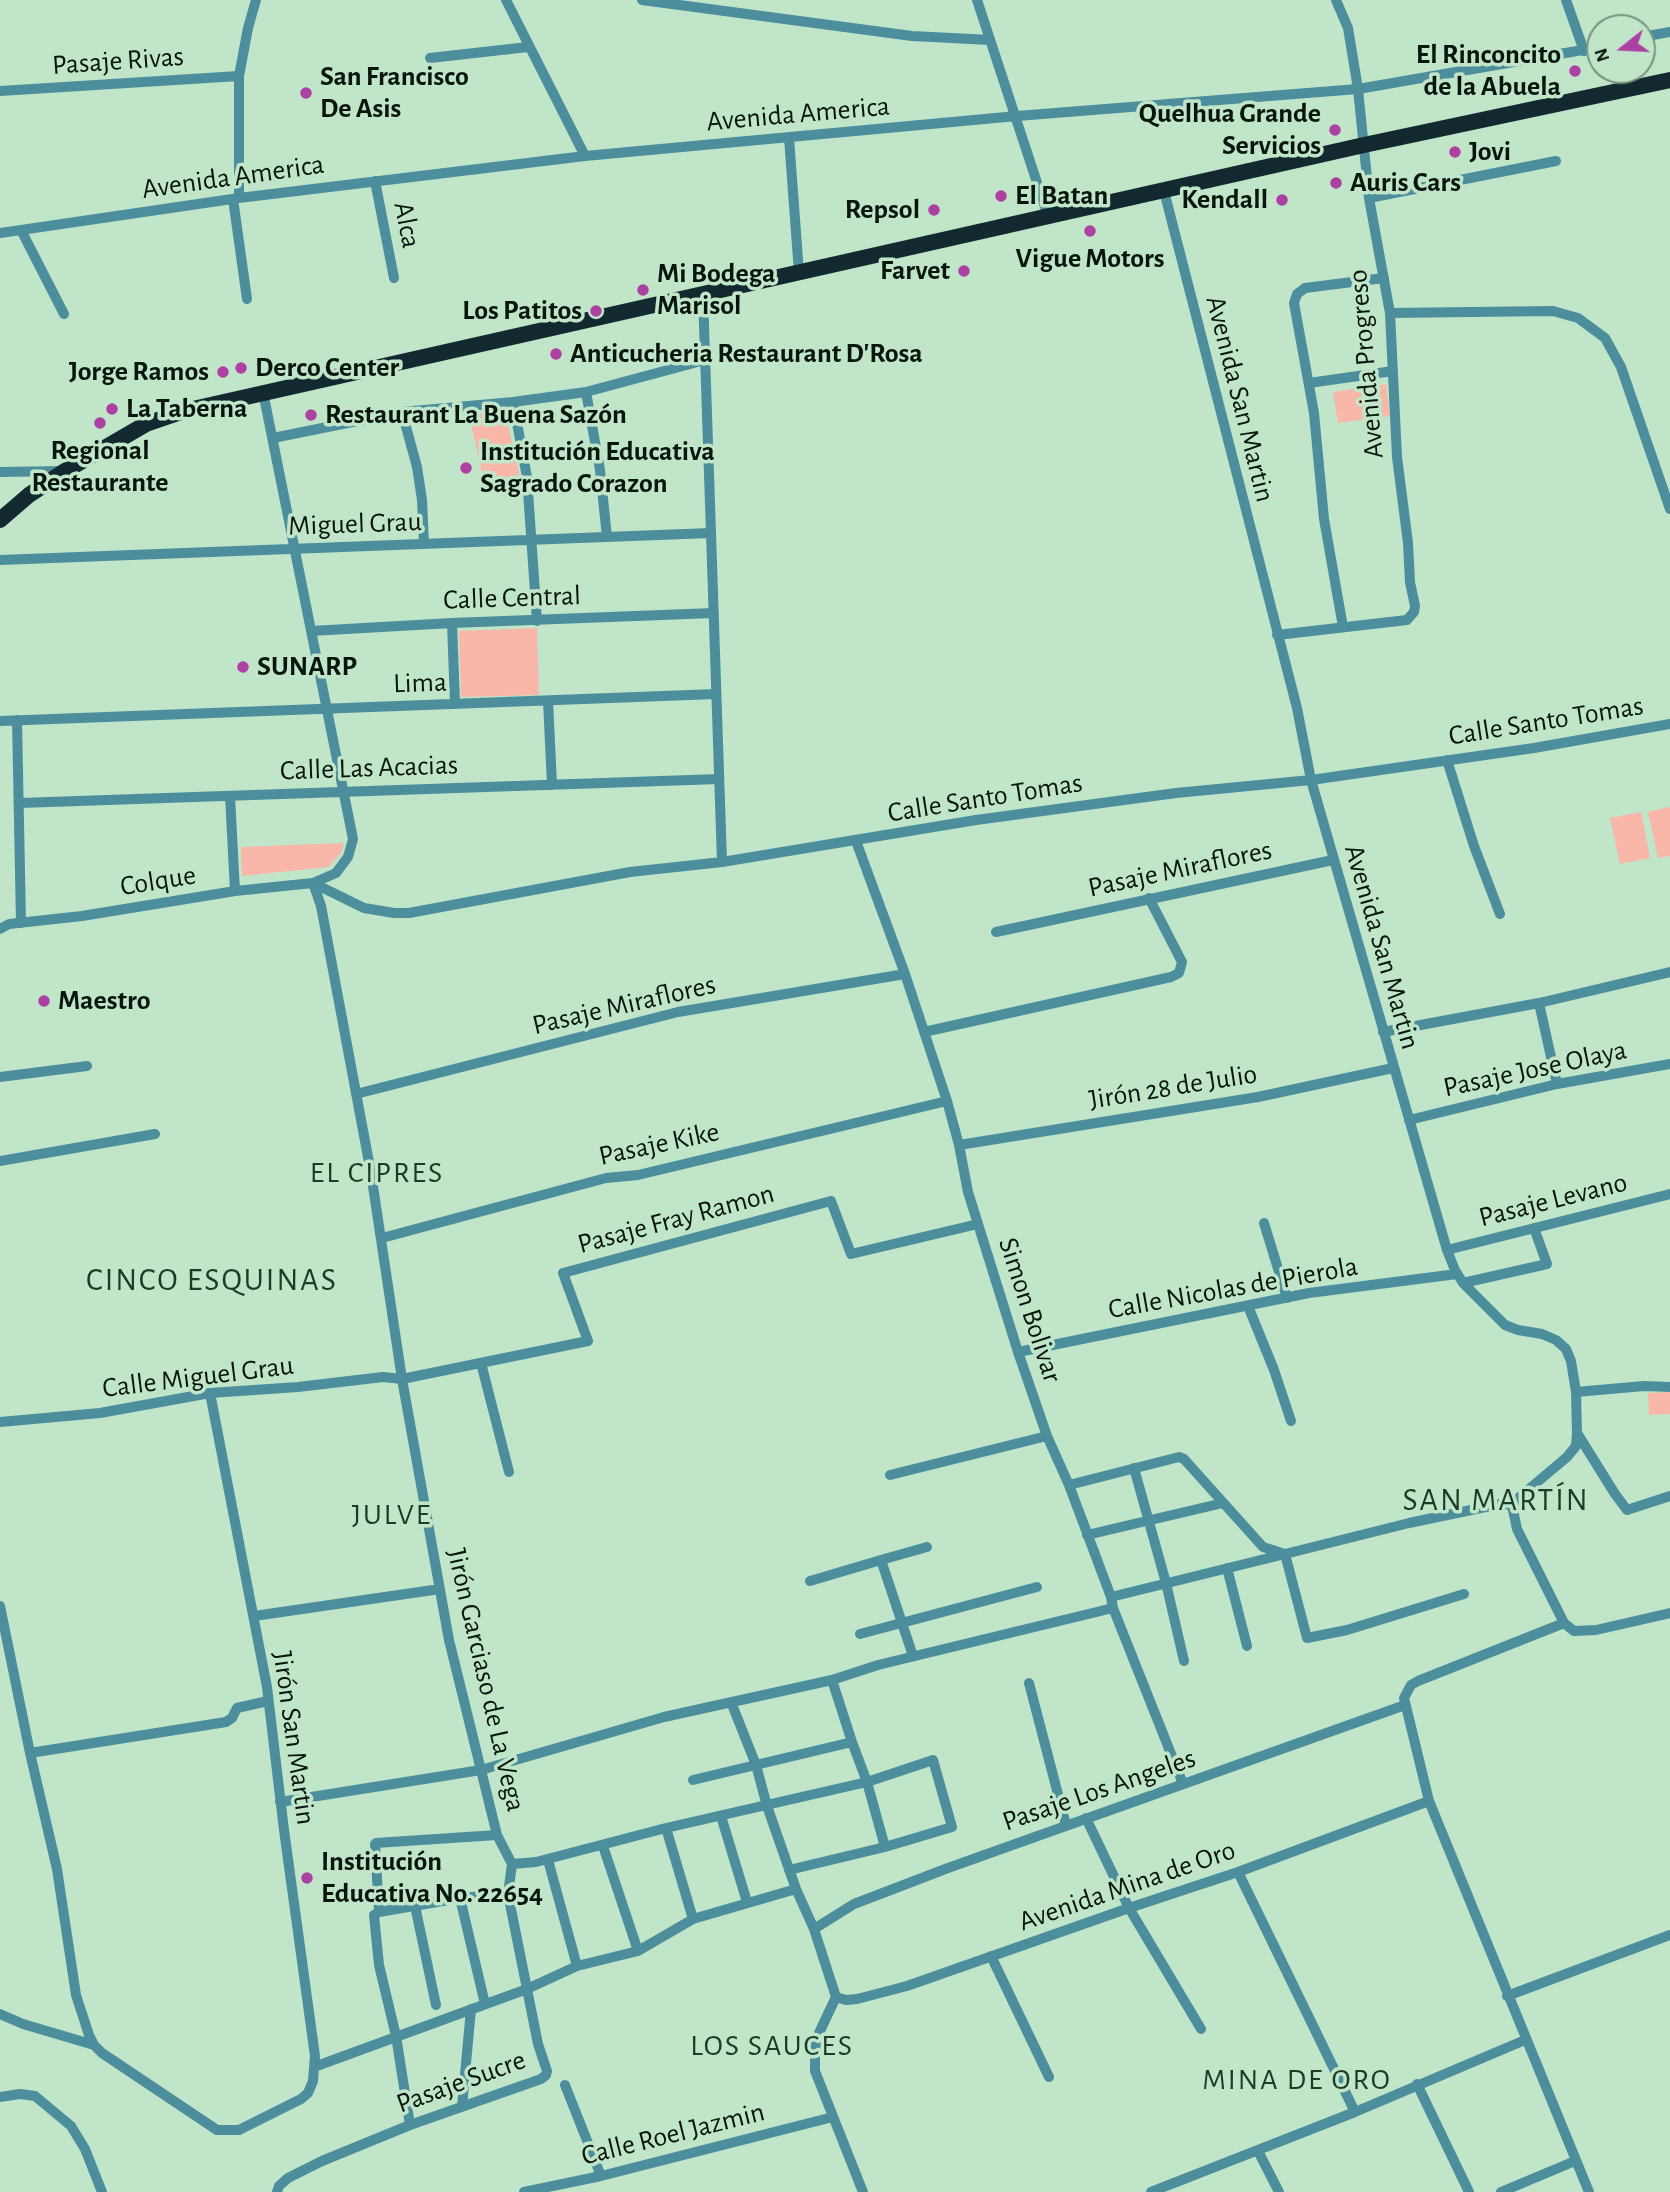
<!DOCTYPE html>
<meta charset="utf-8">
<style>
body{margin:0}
#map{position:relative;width:1670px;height:2192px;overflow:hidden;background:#c0e5c9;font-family:"Alegreya Sans",sans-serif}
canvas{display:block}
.north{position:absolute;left:1586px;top:14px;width:70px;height:70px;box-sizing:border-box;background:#c0e5c9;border:2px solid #77927e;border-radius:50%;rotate:252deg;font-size:19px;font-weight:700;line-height:28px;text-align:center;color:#09160d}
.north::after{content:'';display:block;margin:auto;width:24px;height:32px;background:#ad41a1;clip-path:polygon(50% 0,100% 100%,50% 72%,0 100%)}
</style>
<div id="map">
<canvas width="1670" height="2192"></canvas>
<div class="north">N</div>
</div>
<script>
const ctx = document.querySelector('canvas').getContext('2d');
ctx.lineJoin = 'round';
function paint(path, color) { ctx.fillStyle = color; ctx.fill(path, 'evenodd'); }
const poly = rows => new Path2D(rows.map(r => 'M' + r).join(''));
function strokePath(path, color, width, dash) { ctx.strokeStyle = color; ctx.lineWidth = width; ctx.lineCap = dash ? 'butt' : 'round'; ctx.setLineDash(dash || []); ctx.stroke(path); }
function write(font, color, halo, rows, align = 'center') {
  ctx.font = font + ' "Alegreya Sans",sans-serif'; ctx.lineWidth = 7; ctx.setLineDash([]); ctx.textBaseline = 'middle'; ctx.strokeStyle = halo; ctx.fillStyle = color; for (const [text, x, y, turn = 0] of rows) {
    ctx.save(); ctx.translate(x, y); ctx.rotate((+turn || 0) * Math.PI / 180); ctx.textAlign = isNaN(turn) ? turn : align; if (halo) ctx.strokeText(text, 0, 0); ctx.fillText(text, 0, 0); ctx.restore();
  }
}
paint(poly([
 [1386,384,1390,416,1338,423,1333,392],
 [505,411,520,478,484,482,469,415],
 [537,628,539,695,461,697,459,631],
 [1670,807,1670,856,1658,858,1648,812],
 [1641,812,1650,858,1620,864,1610,818],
 [344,843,341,853,328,867,242,876,241,847],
 [1670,1392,1670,1414,1649,1415,1648,1393]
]), '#f9b7a9');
strokePath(poly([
 [506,0,585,156],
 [642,0,912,36,990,40],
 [977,0,1048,216],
 [1566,0,1584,51],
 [1642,37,1670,32],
 [430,58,528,47],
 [0,91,239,76],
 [789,138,799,273],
 [375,181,394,278],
 [1164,191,1297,708,1311,780,1447,1250,1455,1270,1463,1283,1505,1325,1518,1330,1542,1334,1556,1340,1566,1349,1571,1361,1576,1392,1577,1433,1576,1446,1567,1457,1516,1500,1513,1510,1517,1529,1564,1623,1574,1631,1596,1630,1670,1613],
 [239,198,239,76,248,28,256,0],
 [1369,198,1556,161],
 [233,199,247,299],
 [21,230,64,314],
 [0,233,239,198,585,156,1017,116,1358,89,1600,47],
 [703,295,722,862],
 [1390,313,1553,311,1578,318,1605,338,1621,367,1670,509],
 [1309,383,1393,371],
 [586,392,600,470,607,537],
 [513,402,527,477,537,621],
 [402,412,417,467,422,500,424,544],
 [273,438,402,412,513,402,586,392,705,360],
 [0,472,64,471],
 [0,560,711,533],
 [452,623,455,704],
 [1343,627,1324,519,1314,413,1294,303,1297,294,1305,288,1384,278],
 [311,631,452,623,714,613],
 [1277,635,1407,620,1414,612,1415,606,1410,582,1408,543,1397,457,1390,313,1369,198,1358,89,1348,28,1336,0],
 [548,701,552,785],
 [17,720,21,923],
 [0,721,716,694],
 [1447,760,1474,846,1500,914],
 [230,796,235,891],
 [20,803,719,779],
 [856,841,905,974,947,1101,959,1145,968,1192,1018,1352,1047,1436,1069,1485,1111,1597,1113,1608,1183,1784],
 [313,883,364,908,394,913,409,913,630,872,722,862,976,820,1176,793,1311,780,1534,748,1670,724],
 [313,883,321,906,371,1173,402,1379,449,1640,497,1835,512,1864],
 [0,929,9,924,82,916,235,891,313,883,336,873,348,857,353,839,263,392],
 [996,932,1333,860],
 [1539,1003,1557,1084],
 [924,1032,1171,977,1179,973,1182,962,1149,898],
 [1383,1032,1539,1003,1670,972],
 [0,1077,87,1066],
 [356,1094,678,1012,905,974],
 [1409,1120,1557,1084,1670,1064],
 [959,1145,1258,1097,1393,1068],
 [0,1161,155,1134],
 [1264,1223,1287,1298],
 [382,1238,606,1178,638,1175,947,1101],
 [1447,1250,1670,1194],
 [1463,1283,1547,1264,1534,1228],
 [1248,1306,1274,1370,1291,1421],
 [1018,1352,1309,1293,1457,1274],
 [481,1363,509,1472],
 [1576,1392,1644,1386,1670,1387],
 [0,1422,100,1413,210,1393,298,1387,383,1377,402,1379,588,1341,563,1273,831,1201,851,1254,978,1224],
 [1577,1433,1615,1494,1627,1510,1670,1496],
 [1134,1468,1166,1583,1184,1661],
 [890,1475,1047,1436],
 [1069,1485,1179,1457,1184,1459,1263,1547,1285,1554,1409,1523,1500,1504,1514,1505],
 [1087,1535,1223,1503],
 [881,1560,927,1547],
 [1227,1568,1247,1646],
 [810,1581,881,1560,913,1656],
 [1111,1597,1285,1554,1307,1638,1347,1630,1464,1594],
 [0,1606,30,1753,57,1869,76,1995,89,2035,94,2045,102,2053,217,2130,239,2130,301,2099,308,2093,313,2081,315,2056,284,1830,267,1687,210,1393],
 [254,1616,440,1589],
 [1564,1623,1418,1681,1411,1685,1404,1698,1429,1801,1589,2192],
 [860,1634,1037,1587],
 [832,1680,852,1742,867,1782,885,1847],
 [1029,1683,1066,1825],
 [731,1702,756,1765,767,1806,796,1889,814,1929,836,1997],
 [30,1753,226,1722,232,1718,237,1708,268,1701],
 [693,1780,852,1742],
 [280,1802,481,1770,664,1717,832,1680,878,1665,1113,1608],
 [721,1816,747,1902],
 [1086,1818,1129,1908,1201,2029],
 [666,1828,693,1919],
 [603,1846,638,1951],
 [548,1860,577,1966],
 [512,1864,536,1862,666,1828,867,1782,933,1760,952,1827,885,1847,789,1870],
 [1238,1872,1355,2112],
 [460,1898,485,2004],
 [415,1906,436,2005],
 [379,1912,460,1898,508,1894],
 [814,1929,854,1904,948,1868,1405,1705],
 [991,1956,1049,2077],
 [1507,1996,1670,1935],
 [836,1997,846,2000,857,1999,907,1986,1129,1908,1238,1872,1429,1801],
 [836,1997,819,2033,815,2049,815,2071,863,2192],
 [0,2014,23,2024,94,2045],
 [314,2067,527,1989,577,1966,638,1951,693,1919,796,1889],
 [1417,2084,1469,2192],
 [565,2085,601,2176],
 [0,2097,20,2094,35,2096,71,2126,85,2149,102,2192],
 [462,2107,471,2009],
 [410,2125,396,2036,379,1965,374,1915,379,1912,375,1844,376,1843,497,1835],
 [1258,2151,1279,2192],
 [277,2192,279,2186,288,2178,322,2161,410,2125,541,2079,546,2075,547,2071,538,2044,508,1894,512,1864],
 [524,2192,601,2176,833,2117],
 [1151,2192,1355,2112,1525,2040],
 [1501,2192,1575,2161]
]), '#4d8e9c', 10);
strokePath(poly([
 [0,520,29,495,65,471,146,424,184,411,1364,145,1670,80]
]), '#122a2f', 16);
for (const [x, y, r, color] of [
 [1575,71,7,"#ad41a1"],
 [306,93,7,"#ad41a1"],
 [1335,130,7,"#ad41a1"],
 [1455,152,7,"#ad41a1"],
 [1336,183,7,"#ad41a1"],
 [1001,196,7,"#ad41a1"],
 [1282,200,7,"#ad41a1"],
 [934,210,7,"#ad41a1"],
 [1090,231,7,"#ad41a1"],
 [964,271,7,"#ad41a1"],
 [643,290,7,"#ad41a1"],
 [596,311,7,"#ad41a1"],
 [556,354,7,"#ad41a1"],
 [241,368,7,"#ad41a1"],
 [223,372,7,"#ad41a1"],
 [112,409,7,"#ad41a1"],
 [311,415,7,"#ad41a1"],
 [100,423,7,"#ad41a1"],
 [466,468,7,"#ad41a1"],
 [243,667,7,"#ad41a1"],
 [44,1001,7,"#ad41a1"],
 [307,1878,7,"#ad41a1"]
]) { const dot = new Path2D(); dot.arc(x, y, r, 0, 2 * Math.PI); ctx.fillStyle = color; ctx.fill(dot); strokePath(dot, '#c0e5c9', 2.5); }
write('bold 28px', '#09160d', '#c0e5c9', [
 ["El Rinconcito",1561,55,"right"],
 ["de la Abuela",1561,87,"right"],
 ["San Francisco",320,77],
 ["De Asis",320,109],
 ["Quelhua Grande",1321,114,"right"],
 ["Servicios",1321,146,"right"],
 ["Jovi",1469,152],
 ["Auris Cars",1350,183],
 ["El Batan",1015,196],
 ["Kendall",1268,200,"right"],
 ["Repsol",920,210,"right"],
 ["Vigue Motors",1090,259,"center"],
 ["Farvet",950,271,"right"],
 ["Mi Bodega",657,274],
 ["Marisol",657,306],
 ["Los Patitos",582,311,"right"],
 ["Anticucheria Restaurant D'Rosa",570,354],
 ["Derco Center",255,368],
 ["Jorge Ramos",209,372,"right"],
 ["La Taberna",126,409],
 ["Restaurant La Buena Sazón",325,415],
 ["Regional",100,451,"center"],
 ["Restaurante",100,483,"center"],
 ["Institución Educativa",480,452],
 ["Sagrado Corazon",480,484],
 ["SUNARP",257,667],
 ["Maestro",58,1001],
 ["Institución",321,1862],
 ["Educativa No. 22654",321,1894]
], 'left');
write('28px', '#09160d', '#c0e5c9', [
 ["Pasaje Rivas",118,61,-4],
 ["Avenida America",798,114,-5],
 ["Avenida America",233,177,-8],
 ["Alca",407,225,79],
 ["Avenida Progreso",1366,364,-95],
 ["Avenida San Martin",1240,399,76],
 ["Miguel Grau",355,524,-2],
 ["Calle Central",512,598,-2],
 ["Lima",420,683,-2],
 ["Calle Santo Tomas",1546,721,-9],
 ["Calle Las Acacias",369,768,-2],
 ["Calle Santo Tomas",985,798,-9],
 ["Pasaje Miraflores",1180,869,-12],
 ["Colque",158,881,-9],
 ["Avenida San Martin",1382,947,74],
 ["Pasaje Miraflores",624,1005,-13],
 ["Pasaje Jose Olaya",1535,1069,-12],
 ["Jirón 28 de Julio",1173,1087,-9],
 ["Pasaje Kike",659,1144,-12],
 ["Pasaje Levano",1553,1200,-14],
 ["Pasaje Fray Ramon",676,1219,-15],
 ["Calle Nicolas de Pierola",1233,1288,-10],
 ["Simon Bolivar",1030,1310,72],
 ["Calle Miguel Grau",198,1377,-7],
 ["Jirón Garciaso de La Vega",486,1680,77],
 ["Jirón San Martin",294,1738,82],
 ["Pasaje Los Angeles",1099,1790,-19],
 ["Avenida Mina de Oro",1127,1886,-19],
 ["Pasaje Sucre",461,2082,-20],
 ["Calle Roel Jazmin",673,2134,-14]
]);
ctx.letterSpacing = '2px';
write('30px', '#1b3c26', '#c0e5c9', [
 ["EL CIPRES",377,1173],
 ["JULVE",392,1515],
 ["LOS SAUCES",772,2046],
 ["MINA DE ORO",1297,2080]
]);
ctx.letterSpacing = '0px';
ctx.letterSpacing = '2px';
write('32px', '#1b3c26', '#c0e5c9', [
 ["CINCO ESQUINAS",212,1280],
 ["SAN MARTÍN",1496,1500]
]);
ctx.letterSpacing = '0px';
</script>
